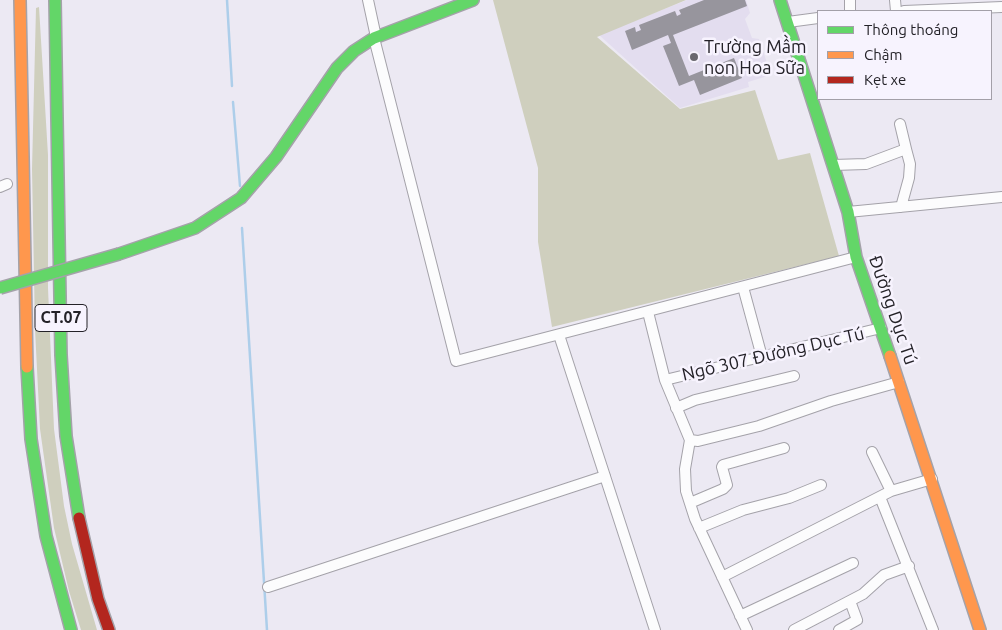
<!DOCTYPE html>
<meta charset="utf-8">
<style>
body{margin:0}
#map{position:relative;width:1002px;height:630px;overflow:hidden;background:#ece9f3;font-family:Ubuntu,sans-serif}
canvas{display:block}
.legend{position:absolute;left:817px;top:10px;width:175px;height:90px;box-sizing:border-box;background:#f7f3fe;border:1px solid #a39fa8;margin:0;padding:6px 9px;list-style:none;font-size:15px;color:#242228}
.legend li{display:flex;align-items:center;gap:10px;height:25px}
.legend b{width:25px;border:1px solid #a39fa8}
</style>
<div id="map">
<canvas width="1002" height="630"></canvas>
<ul class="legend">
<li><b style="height:6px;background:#63d668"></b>Thông thoáng</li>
<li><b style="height:6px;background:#ff974d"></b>Chậm</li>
<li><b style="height:6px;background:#b3261e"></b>Kẹt xe</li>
</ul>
</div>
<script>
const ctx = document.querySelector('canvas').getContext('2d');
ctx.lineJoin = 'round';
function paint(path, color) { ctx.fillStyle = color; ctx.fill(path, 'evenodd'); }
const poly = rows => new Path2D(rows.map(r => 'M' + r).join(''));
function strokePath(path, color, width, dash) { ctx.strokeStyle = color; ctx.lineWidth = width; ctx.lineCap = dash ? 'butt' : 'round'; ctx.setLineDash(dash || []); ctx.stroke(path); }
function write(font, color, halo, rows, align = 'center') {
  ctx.font = font + ' Ubuntu,sans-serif'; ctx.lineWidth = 5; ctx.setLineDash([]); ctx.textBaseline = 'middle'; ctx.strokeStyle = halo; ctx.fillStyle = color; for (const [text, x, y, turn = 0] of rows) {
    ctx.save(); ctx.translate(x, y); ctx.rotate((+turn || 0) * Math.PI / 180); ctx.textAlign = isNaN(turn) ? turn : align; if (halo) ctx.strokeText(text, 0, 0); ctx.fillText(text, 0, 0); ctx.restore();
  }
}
paint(poly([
 [687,0,746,0,750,13,745,19,752,38,759,39,771,75,748,82,749,87,680,108,599,35]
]), '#e3ddef');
paint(poly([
 [493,0,686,0,597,37,680,109,755,90,778,160,810,153,839,256,552,327,538,242,538,168],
 [39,7,48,155,48,288,54,429,64,506,72,544,97,630,81,630,69,591,54,528,40,429,35,329,32,169,36,8]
]), '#cfcfbe');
strokePath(poly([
 [227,0,232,86],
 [233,102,240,186],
 [242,228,267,630]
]), '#adceea', 2.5);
paint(poly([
 [704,0,745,0,747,6,673,35,689,76,734,58,742,78,700,95,694,80,679,86,663,46,671,43,668,35,632,50,625,31,635,27,636,32,641,30,639,25,675,11,677,16,681,14,679,10]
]), '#97959d');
const street = poly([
 [368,0,376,37],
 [850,0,850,11],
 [895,0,896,11],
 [904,11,1002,7],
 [788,22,818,18],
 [374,38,456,361,856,257],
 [833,165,866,164,906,149,900,124],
 [0,187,7,184],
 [901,207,909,178,910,164,906,149],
 [848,212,1002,197],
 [743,287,762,357],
 [648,312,665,380,690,440,685,469,686,491,695,519,747,630],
 [559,335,655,630],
 [665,380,881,328],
 [676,408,695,400,794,376],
 [690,440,698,441,759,426,831,401,899,382],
 [872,452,891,491],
 [880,497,933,630],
 [690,503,723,489,727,485,722,467,723,465,784,448],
 [699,528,743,510,789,498,821,485],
 [722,577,891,491,932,479],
 [268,587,605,476],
 [740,616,853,563],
 [794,630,863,594,884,575,909,566],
 [839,630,857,620,850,601]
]);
const fast = poly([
 [55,0,61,355,66,436,79,518],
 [780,0,848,212,856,257,890,356],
 [119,254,195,228,241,198,276,157,337,68,354,51,374,38,473,0],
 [27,367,31,439,46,536,71,630]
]);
const slow = poly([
 [20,0,27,367],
 [890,356,980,630]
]);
const jam = poly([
 [79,518,98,599,109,630]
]);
strokePath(street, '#a4a2a9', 12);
strokePath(fast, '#a4a2a9', 14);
strokePath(slow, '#a4a2a9', 14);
strokePath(jam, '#a4a2a9', 14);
strokePath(street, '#fcfcfd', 10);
strokePath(fast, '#63d668', 11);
strokePath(slow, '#ff974d', 11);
strokePath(jam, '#b3261e', 11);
const fastBridge = poly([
 [0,288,119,254]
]);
strokePath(fastBridge, '#a4a2a9', 14, []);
strokePath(fastBridge, '#63d668', 11);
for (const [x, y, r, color] of [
 [694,57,5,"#6a686f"]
]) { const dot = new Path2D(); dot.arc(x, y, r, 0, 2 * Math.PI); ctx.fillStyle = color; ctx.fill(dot); strokePath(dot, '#f7f3fe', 2); }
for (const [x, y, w] of [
 [61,318,52]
]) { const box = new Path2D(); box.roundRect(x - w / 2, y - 13.5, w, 27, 4); ctx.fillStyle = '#f7f3fe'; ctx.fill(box); strokePath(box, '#242228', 1); }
write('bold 16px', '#242228', null, [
 ["CT.07",61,318]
]);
write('18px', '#242228', '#f7f3fe', [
 ["Trường Mầm",704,47],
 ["non Hoa Sữa",704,68]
], 'left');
write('18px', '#242228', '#f7f3fe', [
 ["Đường Dục Tú",893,310,71],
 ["Ngõ 307 Đường Dục Tú",773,354,-13]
]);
</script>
